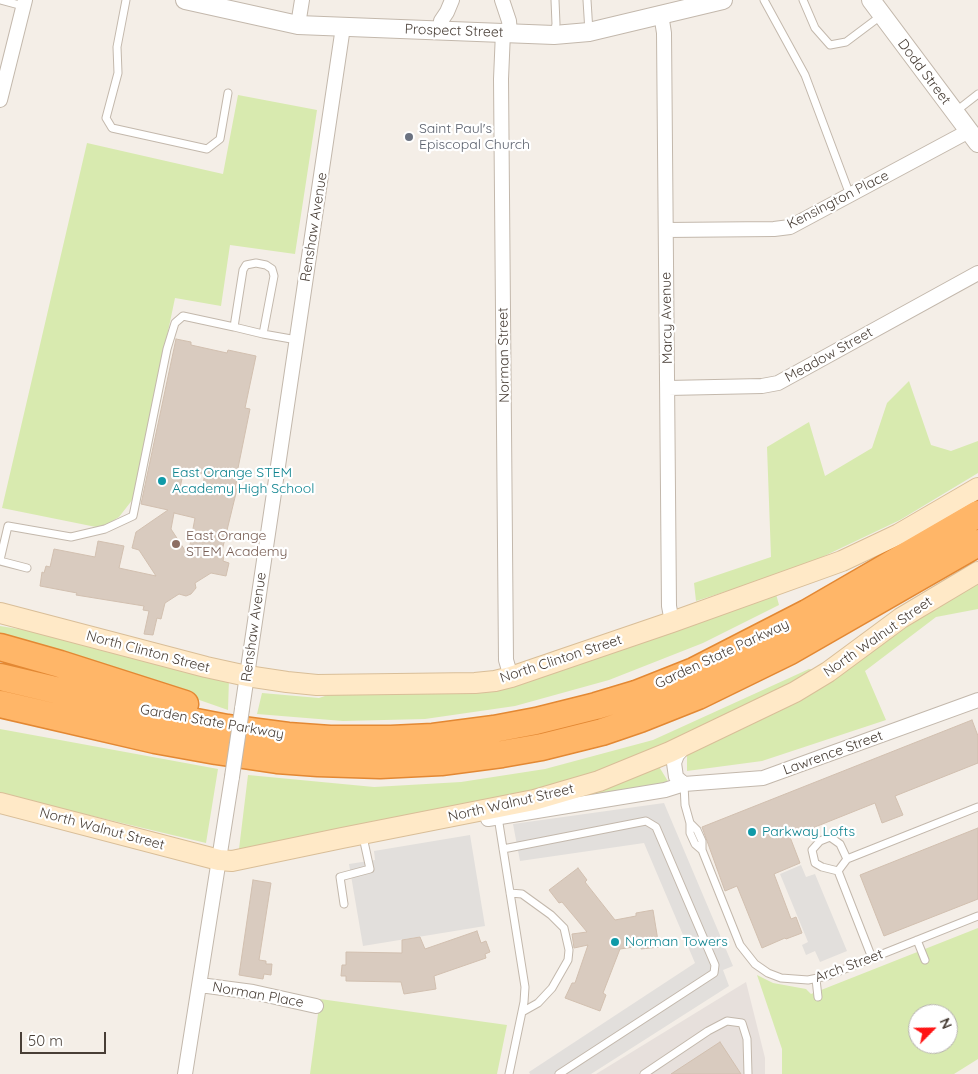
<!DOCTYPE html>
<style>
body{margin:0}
#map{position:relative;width:978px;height:1074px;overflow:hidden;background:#f4eee7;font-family:Quicksand,sans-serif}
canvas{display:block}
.north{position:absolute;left:908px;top:1004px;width:50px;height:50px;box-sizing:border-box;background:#fff;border:1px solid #b6b2af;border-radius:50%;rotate:67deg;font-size:14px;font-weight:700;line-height:20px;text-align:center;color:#483e36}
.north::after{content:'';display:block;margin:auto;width:18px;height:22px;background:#ff1414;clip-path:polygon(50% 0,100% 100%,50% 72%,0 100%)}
.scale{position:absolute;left:20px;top:1032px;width:86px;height:22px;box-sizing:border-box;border:2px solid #483e36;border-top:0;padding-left:6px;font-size:15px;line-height:18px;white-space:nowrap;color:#483e36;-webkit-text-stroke:4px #fff;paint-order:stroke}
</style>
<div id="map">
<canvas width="978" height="1074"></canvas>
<div class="north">N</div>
<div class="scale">50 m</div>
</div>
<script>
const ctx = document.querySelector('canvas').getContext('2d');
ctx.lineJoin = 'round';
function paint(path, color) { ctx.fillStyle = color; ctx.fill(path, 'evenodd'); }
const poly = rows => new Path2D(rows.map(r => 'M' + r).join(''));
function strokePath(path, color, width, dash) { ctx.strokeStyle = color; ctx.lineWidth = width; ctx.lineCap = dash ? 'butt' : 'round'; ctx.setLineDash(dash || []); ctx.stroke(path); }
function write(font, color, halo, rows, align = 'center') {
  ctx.font = font + ' Quicksand,sans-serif'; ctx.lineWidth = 4.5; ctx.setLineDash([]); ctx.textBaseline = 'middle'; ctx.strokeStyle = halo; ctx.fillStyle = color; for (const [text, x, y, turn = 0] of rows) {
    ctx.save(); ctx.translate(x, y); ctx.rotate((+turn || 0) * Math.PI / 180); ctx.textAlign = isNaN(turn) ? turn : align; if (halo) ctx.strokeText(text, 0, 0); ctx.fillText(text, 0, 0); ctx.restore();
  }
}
paint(poly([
 [746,982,765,1058,765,1074,596,1074]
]), '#e7e0dc');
paint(poly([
 [238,95,317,110,295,254,230,245,221,306,175,298,133,499,119,517,101,528,2,508,87,143,223,174],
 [909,381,931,445,951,451,978,441,978,473,900,520,799,568,696,601,694,583,771,557,767,447,809,422,825,476,872,448,887,403],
 [978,581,978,609,936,617,865,671,886,720,762,761,687,771,687,754,847,670,950,596],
 [776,594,779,605,703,643,609,680,515,706,425,719,343,721,257,714,262,693,319,698,334,693,448,692],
 [0,626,43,633,229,679,228,710,59,651,0,638],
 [809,669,820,671,724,719,591,778,505,801,239,849,248,775,374,787,461,782,545,769,653,740],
 [0,729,218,769,206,843,0,794],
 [658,765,669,783,559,802],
 [978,928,978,1059,954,1074,782,1074,782,1049,757,975,773,983,806,989,811,994],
 [918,1014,948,1014,948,1044,918,1044],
 [320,999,507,1025,497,1074,310,1074]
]), '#d8eaaf');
paint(poly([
 [664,803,733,966,723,970,729,986,591,1074,530,1074,529,1072,695,963,644,843,520,861,513,824],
 [470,835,485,926,363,946,349,864,375,860,374,851],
 [801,865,806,877,815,874,847,951,820,962,815,951,806,955,802,945,808,942,780,874]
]), '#e2dfdc');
const building = poly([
 [176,339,191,342,191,345,227,353,228,350,256,356,245,408,250,409,237,473,238,474,235,489,237,489,221,555,224,555,223,561,229,563,226,576,211,573,195,583,196,588,191,594,186,596,179,594,165,603,161,619,157,618,153,635,144,634,149,611,143,610,144,606,76,595,77,593,40,586,42,572,44,573,46,566,50,567,54,549,95,557,98,541,124,546,119,568,156,576,139,550,132,548,136,532,168,510,141,504,176,339],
 [184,469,205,474,201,493,180,488,184,469],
 [174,513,195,518,188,555,171,529,174,513],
 [972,720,978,736,978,763,895,796,903,815,882,823,875,803,790,837,800,863,774,874,791,919,796,917,802,933,786,939,785,938,762,948,737,886,725,891,702,827,972,720],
 [978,828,978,899,884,936,860,875,978,828],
 [578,868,587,880,585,882,615,920,636,916,636,913,653,910,659,947,641,949,641,946,620,949,603,993,606,995,600,1011,565,998,572,983,575,983,588,945,574,948,572,934,587,932,562,902,559,903,549,890,578,868],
 [253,880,271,883,259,960,266,961,266,964,272,964,271,975,264,974,263,979,239,975,253,880],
 [477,931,481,943,486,941,490,952,485,954,486,958,434,976,436,989,404,994,401,982,346,981,346,976,341,976,342,965,346,965,346,952,402,953,402,940,420,937,425,949,477,931],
 [720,1042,741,1074,671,1074,720,1042]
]);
paint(building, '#d9cbbf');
strokePath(building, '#d1bfaf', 1);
const service = poly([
 [1,0,23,6],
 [126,0,117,47,118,73,106,118,112,128,207,149,220,139,228,93],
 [587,0,589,32],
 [764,0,805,75,850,195],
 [803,0,815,28,830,45,846,42,882,15],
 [554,34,556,24,555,0],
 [955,112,978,94],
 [263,334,274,276,272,269,266,265,256,263,246,265,243,270,234,327,263,334,297,340],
 [0,560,8,526,71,537,105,529,133,516,167,349,175,323,183,316,234,327],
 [0,561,27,568],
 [684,784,685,805,690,823,690,833,695,844,702,850],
 [498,817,525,987,524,1002,509,1074],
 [690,823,697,830,702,841,702,850,740,945,755,964,768,973,781,978,808,980,827,976,978,916],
 [503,849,646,821,656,827,715,965,714,973,559,1074],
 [838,871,822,867,815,863,812,850,820,841,830,837,840,844,847,859],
 [510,893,522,894,551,915,564,928,569,950,568,960,552,988,538,1003,522,1012],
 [344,904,340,877,370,869,363,837],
 [917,940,925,960],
 [872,958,838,871,847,859,978,807],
 [816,979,818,997],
 [644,1074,708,1031,727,1021,742,1023,747,1039,748,1074]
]);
const minor = poly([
 [502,0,509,21,510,33],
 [661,14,664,33,669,606,672,622],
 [298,25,302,0],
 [440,30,441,21,447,12,452,0],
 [503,32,501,79,506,660,511,677],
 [0,100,25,0],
 [666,230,774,229,790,227,969,131],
 [668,388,762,386,778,383,978,273],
 [242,709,343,27],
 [684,784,676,777,674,763,677,755,685,746],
 [488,819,665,790,684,784,763,778,978,700],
 [200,985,253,992,316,1006],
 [185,1074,232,777]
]);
const tertiary = poly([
 [185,0,298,25,554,35,589,32,723,0],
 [871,0,978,143]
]);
const secondary = poly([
 [0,613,206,667,247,676,287,682,317,685,475,683,495,681,511,677,672,622,842,561,899,534,978,488],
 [0,803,219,860,232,861,342,838,534,800,599,781,670,752,795,692,828,672,901,618,978,572]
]);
const motorway = poly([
 [0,647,60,664,185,704],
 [0,677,165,716,227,728,288,736,330,739,391,739,433,737,494,729,536,721,596,706,636,694,694,671,807,613,978,514],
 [0,704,155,740,216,751,277,760,318,763,380,765,441,762,502,754,542,747,602,732,640,719,698,696,790,651,978,543]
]);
strokePath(service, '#c3b8ac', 9);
strokePath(minor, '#c3b8ac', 16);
strokePath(tertiary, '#c3b8ac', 20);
strokePath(secondary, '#d9be98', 22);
strokePath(motorway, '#e38833', 29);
strokePath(service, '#fff', 7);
strokePath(minor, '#fff', 14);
strokePath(tertiary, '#fff', 18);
strokePath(secondary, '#ffe9c7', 20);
strokePath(motorway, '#ffb668', 26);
const minorBridge = poly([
 [232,777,242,709]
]);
strokePath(minorBridge, '#c3b8ac', 16, []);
strokePath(minorBridge, '#fff', 14);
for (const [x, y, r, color] of [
 [409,137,5,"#6b7280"],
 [162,481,5,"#0f9aa8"],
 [176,544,5,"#8d6e63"],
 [752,832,5,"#0f9aa8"],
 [615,942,5,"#0f9aa8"]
]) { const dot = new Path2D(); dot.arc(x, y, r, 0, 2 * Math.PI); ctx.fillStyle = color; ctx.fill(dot); strokePath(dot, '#fff', 2); }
write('14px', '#483e36', '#fff', [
 ["Prospect Street",454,31,2],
 ["Dodd Street",924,72,53],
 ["Kensington Place",838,200,-27],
 ["Renshaw Avenue",314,227,-81],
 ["Marcy Avenue",667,318,-91],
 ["Norman Street",504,355,-91],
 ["Meadow Street",829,355,-29],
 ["Renshaw Avenue",254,627,-82],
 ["North Walnut Street",878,637,-35],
 ["North Clinton Street",148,652,15],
 ["Garden State Parkway",722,654,-25],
 ["North Clinton Street",561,659,-18],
 ["Garden State Parkway",212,722,10],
 ["Lawrence Street",833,753,-20],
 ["North Walnut Street",511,803,-13],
 ["North Walnut Street",102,829,15],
 ["Arch Street",849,966,-20],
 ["Norman Place",258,995,10]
]);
write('14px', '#5b616d', '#fff', [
 ["Saint Paul's",419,129],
 ["Episcopal Church",419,145]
], 'left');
write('14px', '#0d838f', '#fff', [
 ["East Orange STEM",172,473],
 ["Academy High School",172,489],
 ["Parkway Lofts",762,832],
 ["Norman Towers",625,942]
], 'left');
write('14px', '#785e54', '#fff', [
 ["East Orange",186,536],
 ["STEM Academy",186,552]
], 'left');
</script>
